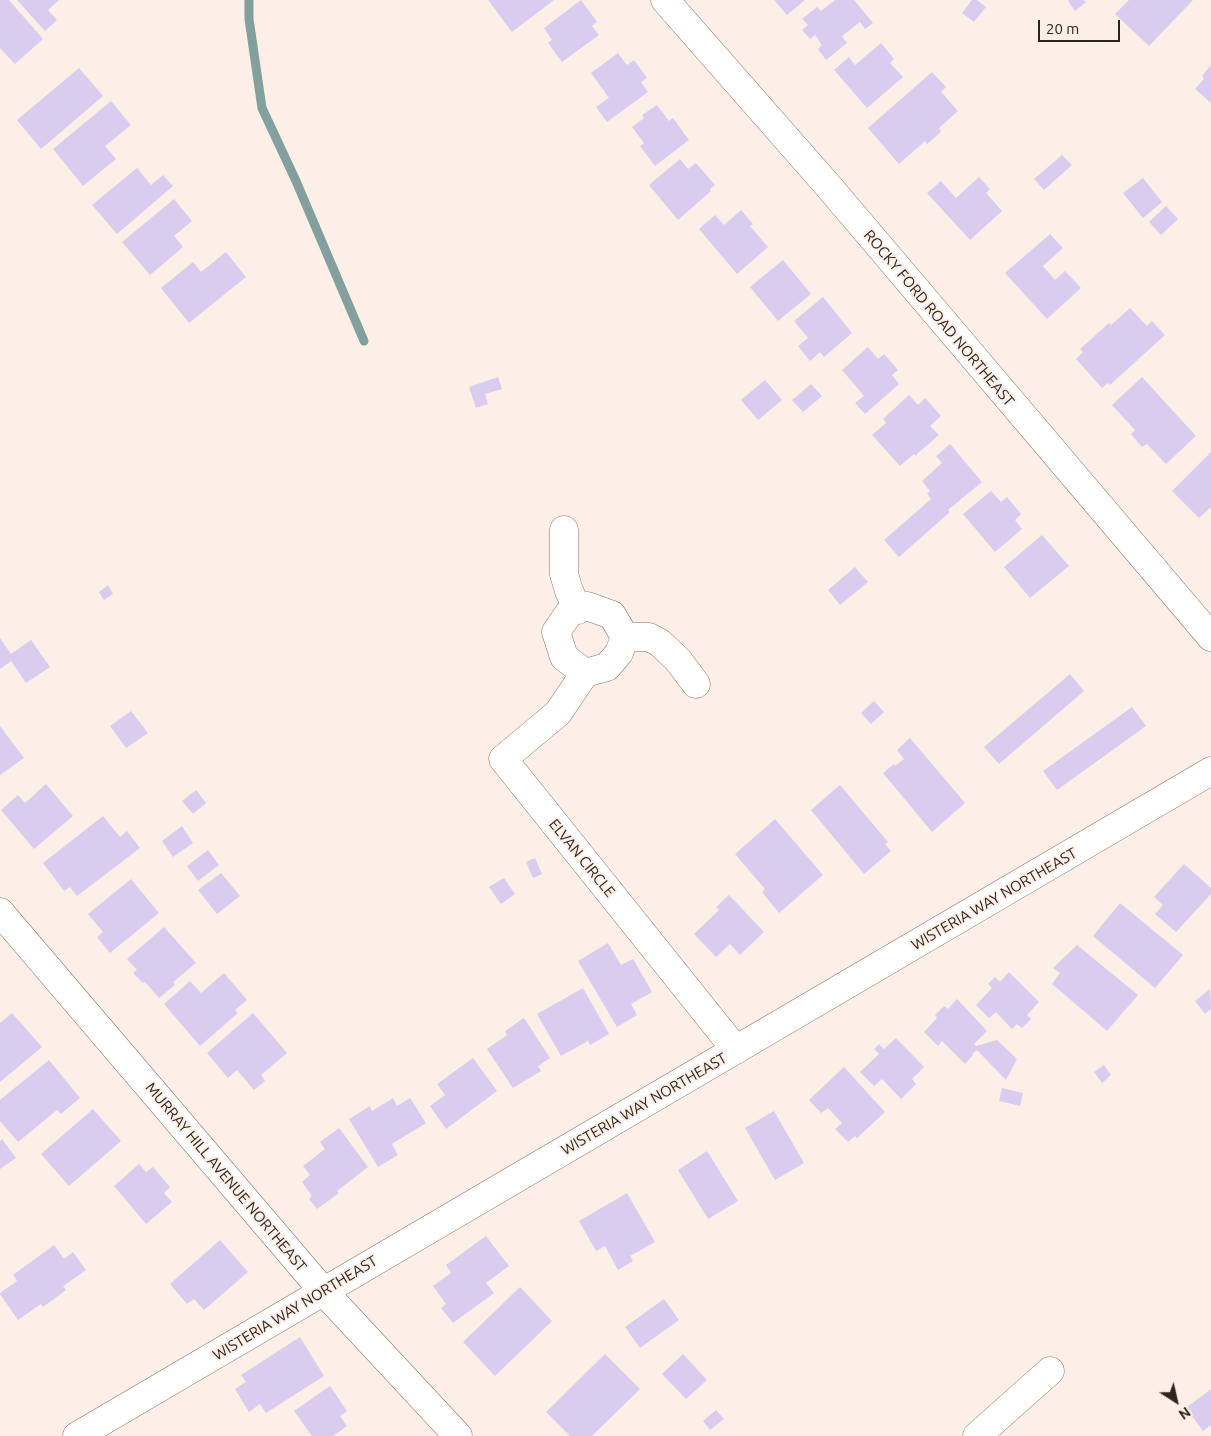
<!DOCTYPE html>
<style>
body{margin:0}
#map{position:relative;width:1211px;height:1436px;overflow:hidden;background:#fcefe8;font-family:Ubuntu,sans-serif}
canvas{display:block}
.north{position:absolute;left:1151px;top:1376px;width:50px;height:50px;-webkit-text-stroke:4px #fcefe8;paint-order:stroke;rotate:145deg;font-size:14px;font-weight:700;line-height:20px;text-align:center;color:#2e231c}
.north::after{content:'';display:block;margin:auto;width:18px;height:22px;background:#2e231c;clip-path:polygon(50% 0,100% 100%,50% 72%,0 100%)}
.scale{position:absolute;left:1038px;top:20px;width:82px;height:22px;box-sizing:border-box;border:2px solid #2e231c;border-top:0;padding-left:6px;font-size:15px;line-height:18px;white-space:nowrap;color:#2e231c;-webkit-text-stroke:4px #fcefe8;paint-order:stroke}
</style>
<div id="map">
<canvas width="1211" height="1436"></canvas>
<div class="north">N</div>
<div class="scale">20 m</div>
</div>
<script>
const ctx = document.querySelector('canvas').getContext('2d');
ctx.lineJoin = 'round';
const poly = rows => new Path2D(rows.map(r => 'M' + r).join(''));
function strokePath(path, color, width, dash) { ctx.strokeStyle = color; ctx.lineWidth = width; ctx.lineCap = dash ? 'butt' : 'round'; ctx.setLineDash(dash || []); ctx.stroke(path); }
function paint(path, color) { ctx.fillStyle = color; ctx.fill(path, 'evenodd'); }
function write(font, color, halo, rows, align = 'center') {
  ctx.font = font + ' Ubuntu,sans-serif'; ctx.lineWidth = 4; ctx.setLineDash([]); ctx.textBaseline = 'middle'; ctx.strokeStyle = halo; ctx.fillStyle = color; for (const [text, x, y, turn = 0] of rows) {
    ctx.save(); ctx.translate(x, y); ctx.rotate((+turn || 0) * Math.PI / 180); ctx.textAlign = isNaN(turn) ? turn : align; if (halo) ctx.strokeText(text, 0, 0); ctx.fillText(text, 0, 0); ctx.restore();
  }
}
strokePath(poly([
 [249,0,249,19,262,108,296,181,364,341]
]), '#839f9e', 9);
paint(poly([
 [0,0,9,0,43,39,15,64,0,48],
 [17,0,59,0,48,10,57,20,45,31],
 [488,0,554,0,512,32],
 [581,0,597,22,592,26,599,35,562,62,548,43,552,40,544,28],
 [774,0,805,0,787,15],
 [835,0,854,0,873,23,865,29,860,22,842,36,847,43,826,60,818,49,822,45,815,35,810,39,802,30,808,25,802,19,817,7,821,11],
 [972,0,977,0,986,7,974,22,962,13],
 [1070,0,1084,0,1086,2,1075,11,1068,1],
 [1129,0,1193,0,1149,46,1115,14],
 [881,43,894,59,890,63,903,77,867,108,834,70,849,57,855,65],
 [618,53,627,65,634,60,647,78,641,82,648,92,607,122,596,107,609,98,591,73],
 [1211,65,1211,103,1195,89,1204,79,1202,76],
 [79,68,103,96,41,149,17,120],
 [932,72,946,87,941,92,958,111,939,128,941,132,927,144,925,141,899,164,868,128],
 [111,101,131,125,105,146,116,159,83,186,53,149],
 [657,105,669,121,673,118,689,140,655,166,640,146,644,143,632,127,644,118,642,115],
 [1062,155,1072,165,1044,190,1034,179],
 [680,159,688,169,696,163,715,185,710,189,711,191,678,220,649,185],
 [137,168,151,185,163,175,173,186,117,234,92,205],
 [979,177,990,189,986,193,1002,211,970,240,927,193,941,181,956,198],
 [1143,178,1162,202,1143,218,1123,193],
 [174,199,192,221,174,236,183,247,150,275,122,242],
 [1166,206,1178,219,1161,235,1149,222],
 [741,210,753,224,750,226,768,247,737,274,699,229,715,215,724,225],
 [1050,234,1063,248,1043,266,1055,280,1065,271,1081,288,1047,319,1005,273],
 [226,252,246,277,189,323,161,288,193,262,201,272],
 [783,260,811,294,778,321,750,287],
 [823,297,852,333,824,357,820,352,810,361,798,346,808,338,794,321],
 [1130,308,1147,326,1152,321,1165,335,1110,385,1108,383,1102,388,1076,359,1083,352,1080,349,1109,323,1111,325],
 [868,347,878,359,884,354,898,370,892,375,899,384,865,414,855,403,864,396,842,370],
 [498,377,502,389,485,394,488,404,476,408,469,387],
 [1142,377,1196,436,1166,464,1147,444,1142,447,1131,434,1135,430,1112,405],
 [765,380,782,400,758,420,741,400],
 [811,384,822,396,803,412,792,400],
 [909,395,918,405,925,398,941,416,930,426,939,435,917,454,916,456,914,454,900,466,872,435,886,423,883,419],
 [950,444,982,482,948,510,950,512,899,557,884,540,931,499,927,493,930,491,922,481,942,463,936,456],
 [1211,452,1211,507,1199,518,1172,491],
 [991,491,1001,502,1007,497,1021,514,1015,520,1022,529,995,552,963,514],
 [1042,535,1069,566,1030,598,1004,567],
 [855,567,868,582,840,605,828,590],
 [108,585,113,594,104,600,99,592],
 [0,638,11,654,31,640,50,667,26,683,11,661,0,669],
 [1070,674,1084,691,999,764,984,747],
 [874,701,884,712,871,724,861,713],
 [1132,707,1146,726,1057,790,1043,771],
 [131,711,148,733,126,748,110,726],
 [0,726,24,758,0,775],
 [910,738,965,803,932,832,883,773,894,764,895,766,904,759,897,750],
 [46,784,73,816,34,849,1,810,18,795,25,803],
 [840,785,888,842,885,844,891,851,864,874,811,810],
 [196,790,206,803,193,814,182,801],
 [103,816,120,837,127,831,140,848,77,896,70,887,64,891,43,863],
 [775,819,823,875,779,913,762,892,765,889,735,854],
 [182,826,193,843,173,857,162,841],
 [208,850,219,865,198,881,187,866],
 [535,858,542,874,533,878,526,862],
 [1184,864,1211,888,1211,894,1176,932,1155,914,1163,905,1154,897],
 [221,873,240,896,217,914,198,890],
 [504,878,515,894,501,904,489,887],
 [131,879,159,913,110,953,97,937,103,932,88,914],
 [729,895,764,932,740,955,730,944,716,957,694,934,719,910,716,907],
 [1120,903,1183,955,1155,988,1093,936],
 [164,927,196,963,173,982,175,985,159,998,145,982,143,983,133,973,137,970,127,959],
 [608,943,621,965,633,959,652,992,631,1004,637,1015,617,1027,578,961],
 [1077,945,1138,995,1107,1031,1052,984,1060,973,1053,968],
 [1009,972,1039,1002,1027,1015,1031,1019,1022,1028,1017,1024,1012,1029,996,1012,989,1018,976,1005,992,988,988,984,995,977,1000,982],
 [224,973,247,1000,235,1010,238,1013,200,1046,164,1004,190,981,201,993],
 [583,988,609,1034,590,1045,588,1041,561,1056,537,1014],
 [1210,989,1211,1009,1205,1014,1195,1001],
 [957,999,987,1031,974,1044,976,1046,997,1040,1017,1059,1006,1080,977,1050,972,1054,973,1055,965,1064,942,1041,938,1046,924,1032,937,1018,935,1015,944,1006,948,1009],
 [12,1013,42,1047,0,1082,0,1023],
 [253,1013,287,1053,261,1075,265,1081,254,1090,237,1070,228,1078,207,1053],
 [524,1018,550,1058,538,1066,541,1071,513,1088,487,1049,507,1035,505,1031],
 [896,1038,924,1067,912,1079,916,1084,901,1099,882,1079,874,1086,860,1072,879,1054,874,1049,879,1044,884,1049],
 [473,1058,497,1091,446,1129,430,1106,445,1095,437,1084],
 [49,1060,80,1098,61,1114,57,1110,18,1142,0,1121,0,1100],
 [1104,1065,1111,1075,1102,1083,1094,1072],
 [844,1067,885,1112,857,1138,855,1136,848,1142,835,1129,842,1123,828,1108,821,1113,809,1100],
 [1002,1088,1023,1093,1020,1106,999,1101],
 [393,1098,397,1106,410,1098,426,1123,392,1144,398,1155,378,1167,349,1119,370,1106,372,1111],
 [93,1109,121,1141,69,1186,41,1154],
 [774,1111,804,1163,775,1180,745,1128],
 [339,1128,368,1167,337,1191,339,1193,317,1209,309,1199,312,1196,302,1182,310,1175,303,1166,325,1149,320,1142],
 [2,1139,16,1158,0,1169,0,1141],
 [707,1151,738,1201,708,1219,678,1170],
 [139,1164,146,1172,153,1167,170,1187,164,1193,172,1202,146,1224,114,1186],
 [627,1193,655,1242,630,1256,633,1261,618,1270,605,1246,596,1251,579,1221],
 [486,1236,509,1266,486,1283,494,1293,453,1323,441,1308,446,1304,433,1286,451,1273,446,1265],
 [220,1240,248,1272,204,1310,194,1299,187,1304,170,1284],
 [54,1245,64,1259,73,1252,86,1270,63,1286,66,1290,43,1307,41,1304,18,1320,0,1294,0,1293,17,1281,13,1275],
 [520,1287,552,1321,495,1376,463,1342],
 [664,1299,679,1320,640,1348,625,1327],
 [300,1337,324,1376,266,1413,260,1404,249,1412,235,1389,246,1382,241,1375],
 [605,1354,640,1389,592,1436,570,1436,546,1412],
 [683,1354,707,1380,686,1399,662,1374],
 [330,1386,347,1411,340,1416,347,1426,333,1436,312,1436,294,1411],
 [1211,1389,1211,1425,1203,1431,1186,1408],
 [716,1410,724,1419,710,1430,703,1421]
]), '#d9ccee');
const minor = poly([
 [665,0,830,188,1211,637],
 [564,530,564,574,569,591,578,610],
 [625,637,649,637,660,643,678,660,696,684],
 [585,673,564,657,556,632,569,613,587,606,612,615,625,637,619,653,607,667,585,673,558,713,503,759,736,1050],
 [0,912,324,1292,458,1436],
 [77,1436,1211,771],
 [977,1436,1050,1371]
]);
strokePath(minor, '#8b7060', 29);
strokePath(minor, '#fff', 28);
write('15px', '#2e231c', '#fcefe8', [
 ["ROCKY FORD ROAD NORTHEAST",939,318,50],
 ["ELVAN CIRCLE",582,858,51],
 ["WISTERIA WAY NORTHEAST",994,899,-30],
 ["WISTERIA WAY NORTHEAST",644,1104,-30],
 ["MURRAY HILL AVENUE NORTHEAST",226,1177,50],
 ["WISTERIA WAY NORTHEAST",295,1308,-31]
]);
</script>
